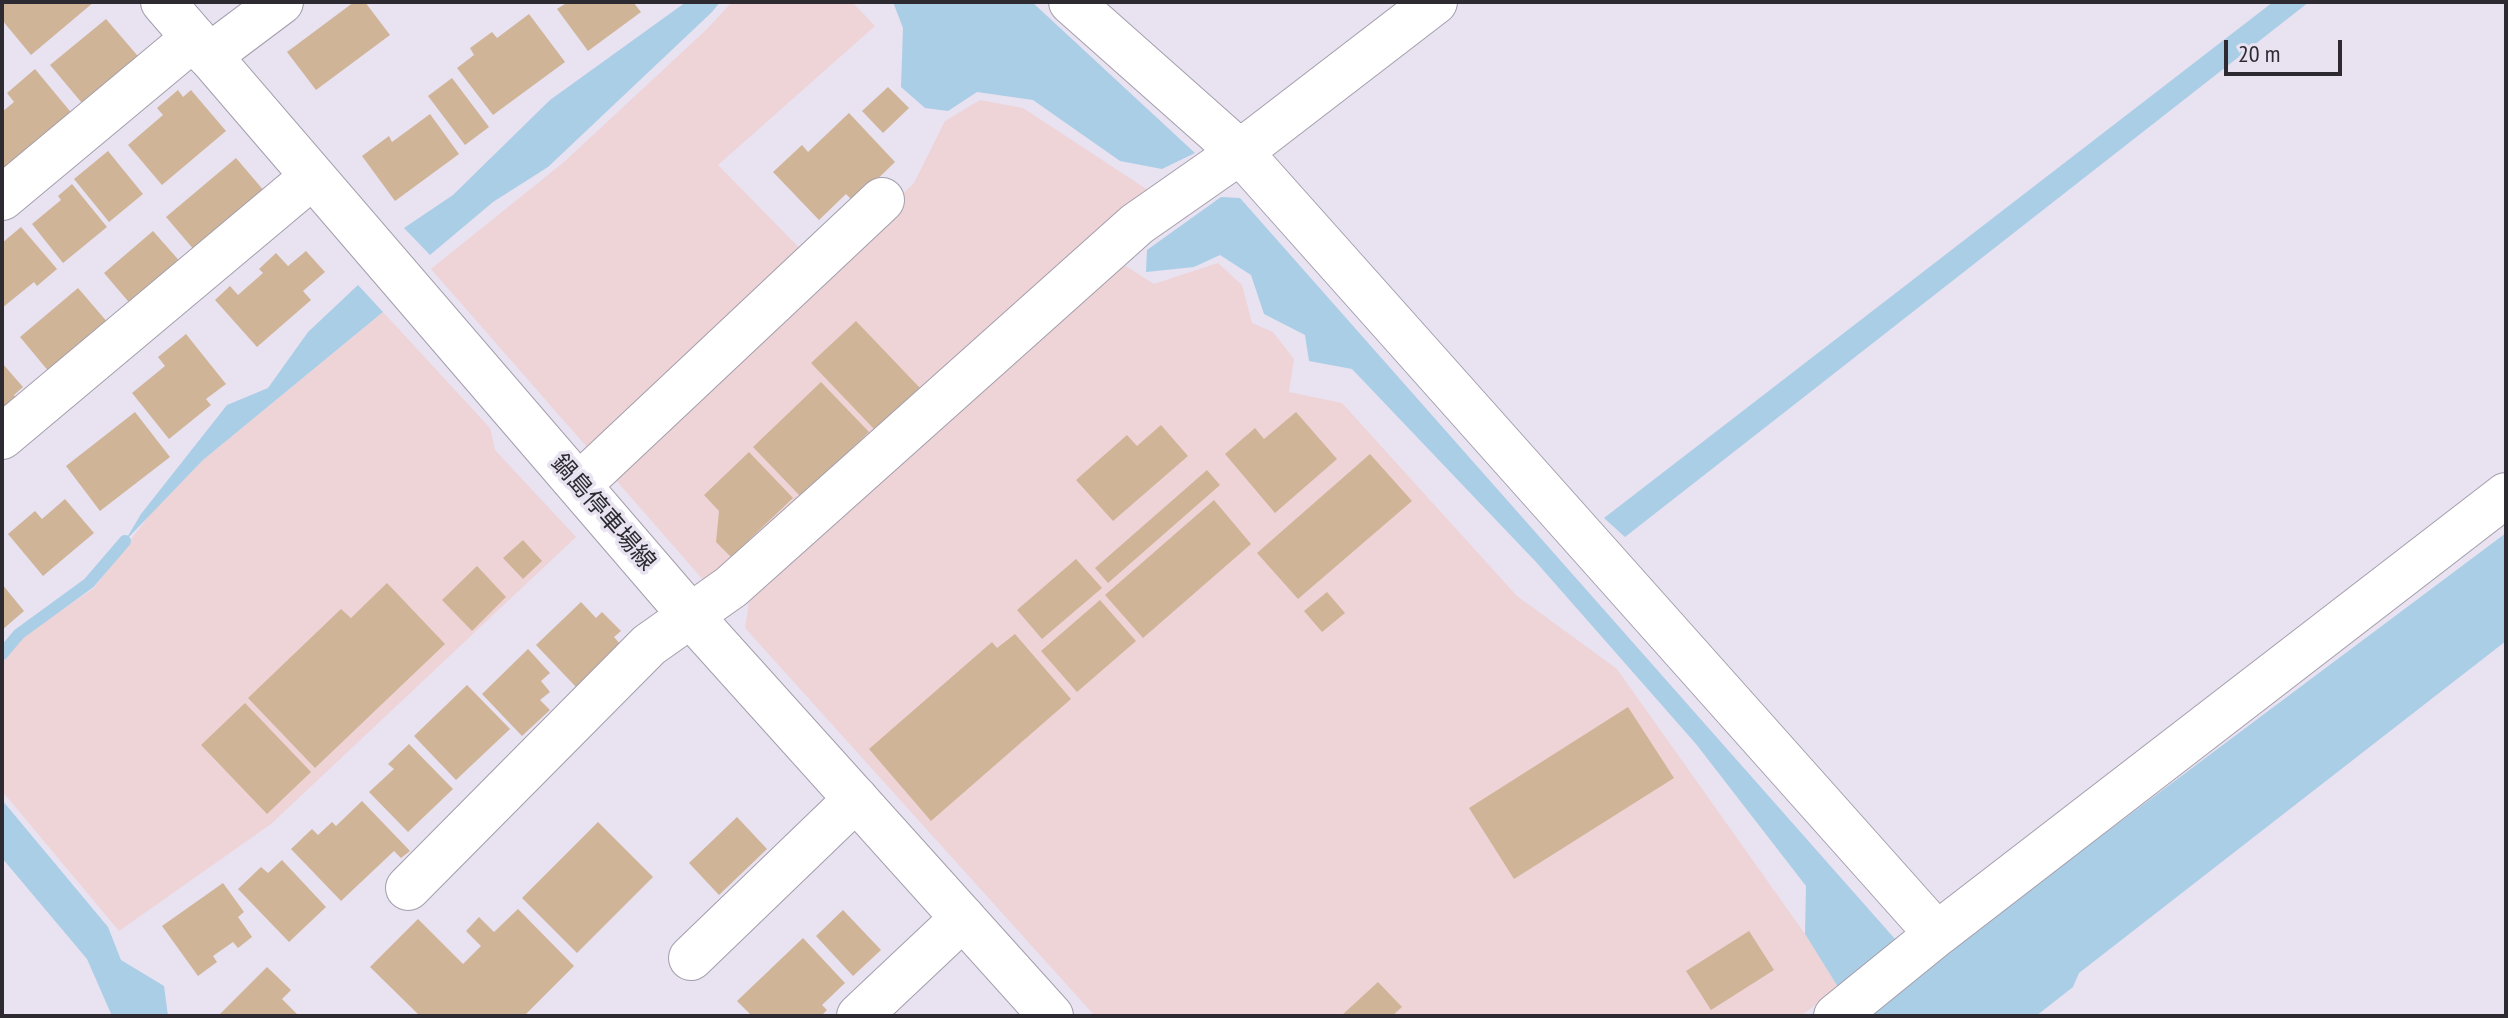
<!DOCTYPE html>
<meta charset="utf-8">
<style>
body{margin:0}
#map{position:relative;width:2508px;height:1018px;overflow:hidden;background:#e8e2f1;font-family:"PT Sans Narrow",sans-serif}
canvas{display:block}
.frame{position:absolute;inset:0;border:4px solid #2d2b31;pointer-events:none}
.scale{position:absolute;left:2224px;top:40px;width:118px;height:36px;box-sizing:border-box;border:4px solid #2d2b31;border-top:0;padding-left:10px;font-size:24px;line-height:28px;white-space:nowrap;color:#2d2b31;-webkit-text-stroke:6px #e8e2f1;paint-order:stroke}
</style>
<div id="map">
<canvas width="2508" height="1018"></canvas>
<div class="frame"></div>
<div class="scale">20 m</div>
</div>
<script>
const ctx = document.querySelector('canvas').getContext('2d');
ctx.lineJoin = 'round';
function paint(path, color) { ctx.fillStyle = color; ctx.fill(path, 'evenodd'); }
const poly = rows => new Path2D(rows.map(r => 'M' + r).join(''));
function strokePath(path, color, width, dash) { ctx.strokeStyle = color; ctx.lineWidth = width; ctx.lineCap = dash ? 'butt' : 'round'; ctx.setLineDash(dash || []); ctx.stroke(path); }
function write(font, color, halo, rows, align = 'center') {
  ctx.font = font + ' "PT Sans Narrow","Noto Sans JP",sans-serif'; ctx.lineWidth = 7; ctx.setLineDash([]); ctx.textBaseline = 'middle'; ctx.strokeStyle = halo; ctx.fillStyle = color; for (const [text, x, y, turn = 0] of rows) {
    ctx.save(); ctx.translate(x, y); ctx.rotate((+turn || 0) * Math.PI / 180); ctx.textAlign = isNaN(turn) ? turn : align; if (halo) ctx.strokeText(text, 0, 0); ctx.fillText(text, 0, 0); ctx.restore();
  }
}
paint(poly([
 [732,2,852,2,875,26,718,165,822,271,914,183,945,121,980,100,1023,108,1154,194,705,582,431,269,564,162,707,29],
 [1121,263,1154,284,1218,263,1242,285,1252,323,1273,332,1294,359,1289,392,1342,403,1517,596,1617,669,1805,934,1838,987,1801,1016,1095,1016,745,628,749,602],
 [383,312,490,428,495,450,576,537,271,824,119,931,2,791,2,660,22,637,94,588,151,513,203,460]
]), '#eed4d7');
paint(poly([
 [686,2,720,2,712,12,548,167,493,202,430,255,404,228,453,195,550,100],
 [893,2,1032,2,1195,153,1162,169,1120,161,1033,100,977,92,948,111,925,108,901,87,903,28],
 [2273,2,2309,2,1625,537,1604,518],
 [1221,197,1240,198,1895,939,1871,965,1838,987,1805,934,1806,886,1696,744,1536,562,1352,369,1309,361,1305,335,1264,314,1251,275,1220,255,1194,267,1146,272,1147,250],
 [358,285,383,312,203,460,125,541,141,514,227,405,268,388,308,332],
 [2506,533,2506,641,2079,973,2073,987,2036,1016,1867,1016,2009,905],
 [2,800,108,927,121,960,164,986,168,1016,112,1016,87,959,2,858]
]), '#abcee7');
strokePath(poly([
 [2,654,19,634,89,583,125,541]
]), '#abcee7', 12);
paint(poly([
 [2,2,94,2,31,55,2,20],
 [354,2,365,2,390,35,316,90,287,52],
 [568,2,633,2,641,12,588,51,557,9],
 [529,14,565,62,493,115,457,68,474,55,470,48,492,32,497,38],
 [106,19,143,62,87,109,50,65],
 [35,69,74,116,2,177,2,112,14,102,7,93],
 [452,78,489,127,465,145,428,96],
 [888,87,909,108,883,133,862,111],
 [178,90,183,97,191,90,226,131,162,185,128,145,163,115,157,108],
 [849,113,895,162,854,202,846,194,819,220,773,172,802,145,808,152],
 [430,114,459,154,395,201,362,156,389,136,392,142],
 [108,151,143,194,109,222,74,179],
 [236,158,265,192,195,251,166,217],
 [72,184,107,227,63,263,32,224,61,200,58,196],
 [21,227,57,269,37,286,34,282,2,308,2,243],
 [153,231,183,265,133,307,104,273],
 [306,251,325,272,303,291,311,300,257,347,215,300,230,286,238,295,263,273,259,269,276,253,288,266],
 [78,288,109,324,50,373,20,337],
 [856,321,920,388,875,430,811,363],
 [186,334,226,384,206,399,211,405,169,439,132,393,165,366,158,357],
 [2,363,23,387,14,395,18,400,2,414],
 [821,382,869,432,801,497,753,447],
 [135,412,170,457,100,511,66,466],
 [1296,412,1337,459,1275,513,1225,454,1255,428,1264,439],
 [1161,425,1188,456,1113,521,1076,480,1127,435,1137,446],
 [749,452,793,498,731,557,716,542,719,511,704,495],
 [1370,454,1412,501,1298,599,1257,553],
 [1207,470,1220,485,1108,583,1095,568],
 [65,499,94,533,43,576,8,534,35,511,42,519],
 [1214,500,1251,544,1143,638,1105,595],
 [523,540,542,561,523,579,503,558],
 [1076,559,1102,588,1042,639,1017,610],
 [477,566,506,597,472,631,442,600],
 [387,583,445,644,315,768,248,698,341,609,351,618],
 [2,584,24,611,2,630],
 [1327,592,1345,613,1322,632,1304,611],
 [1100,600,1136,641,1077,692,1041,651],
 [581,602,596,618,602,612,621,631,614,637,621,645,577,688,536,645],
 [1015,634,1071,699,931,821,869,749,992,642,997,648],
 [528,649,550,673,541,681,550,692,540,700,550,710,522,736,482,694],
 [467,685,510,729,456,780,414,736],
 [245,703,311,772,267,814,201,745],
 [1628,707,1674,778,1514,879,1469,808],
 [409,744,453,789,408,832,369,792,394,769,388,764],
 [362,801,410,851,401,858,394,851,341,901,291,849,312,829,318,835,332,822,336,826],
 [737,817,767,849,719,895,689,863],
 [598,822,653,877,577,953,522,898],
 [282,860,326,907,289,942,238,889,261,867,268,873],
 [223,883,244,912,238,917,252,937,238,948,233,942,213,956,217,962,198,976,162,926],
 [518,909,574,966,524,1016,420,1016,370,967,418,919,463,964,481,946,466,931,479,917,494,932],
 [843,910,881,950,853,976,816,936],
 [1749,931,1774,970,1711,1010,1686,971],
 [803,938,845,983,822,1005,827,1010,821,1016,752,1016,737,1001],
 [267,967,291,990,282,999,297,1014,294,1016,218,1016],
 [1378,982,1402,1007,1392,1016,1341,1016]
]), '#d0b497');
const minor = poly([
 [1071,2,1240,152,1937,934],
 [209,56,281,2],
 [2,198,194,38],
 [2,437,312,177],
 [579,485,882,200],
 [408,888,649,645,731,587,1137,224,1240,152,1435,2],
 [691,958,856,799],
 [859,1016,963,918],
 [1836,1016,1937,934,2506,495]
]);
const secondary = poly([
 [163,2,691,616,1051,1016]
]);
strokePath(minor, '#a49eac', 46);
strokePath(secondary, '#a49eac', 46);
strokePath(minor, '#fff', 44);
strokePath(secondary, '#fff', 44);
write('24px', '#2d2b31', '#e8e2f1', [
 ["鍋島停車場線",603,513,49]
]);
</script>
